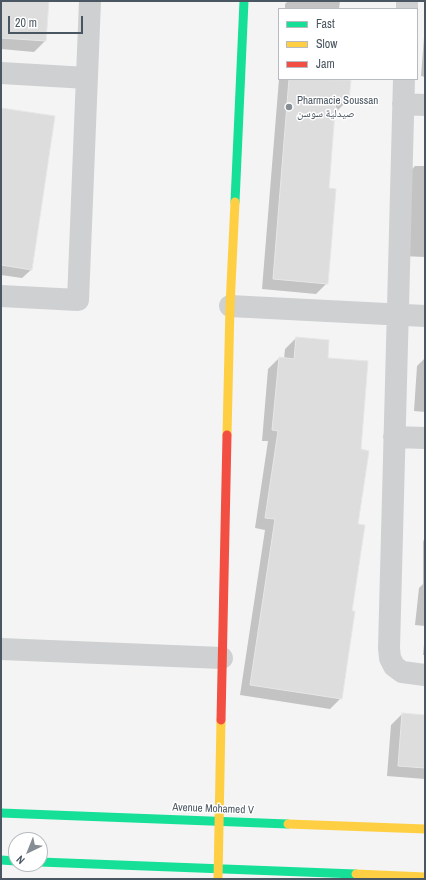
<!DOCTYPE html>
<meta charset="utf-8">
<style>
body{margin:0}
#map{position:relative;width:426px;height:880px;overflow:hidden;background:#f4f4f4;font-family:"Archivo Narrow",sans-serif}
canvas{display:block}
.frame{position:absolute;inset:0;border:2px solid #4a5661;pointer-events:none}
.legend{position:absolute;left:278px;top:8px;width:140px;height:72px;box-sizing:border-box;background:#fff;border:1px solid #b7bbc0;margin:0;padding:5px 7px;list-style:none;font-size:12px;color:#4a5661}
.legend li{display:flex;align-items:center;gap:8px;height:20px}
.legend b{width:20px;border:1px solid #b7bbc0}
.north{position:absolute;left:8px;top:832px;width:40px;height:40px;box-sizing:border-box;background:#fff;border:1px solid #b7bbc0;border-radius:50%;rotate:223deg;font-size:11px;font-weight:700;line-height:16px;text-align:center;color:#4a5661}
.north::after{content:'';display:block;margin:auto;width:14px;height:18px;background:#868d94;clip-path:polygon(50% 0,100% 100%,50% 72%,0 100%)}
.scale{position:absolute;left:8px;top:16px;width:75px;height:18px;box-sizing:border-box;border:2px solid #4a5661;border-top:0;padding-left:5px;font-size:12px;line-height:14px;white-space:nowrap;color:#4a5661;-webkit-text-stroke:3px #fff;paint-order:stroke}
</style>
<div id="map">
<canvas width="426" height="880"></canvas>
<div class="frame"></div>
<ul class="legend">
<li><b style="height:5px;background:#16e098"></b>Fast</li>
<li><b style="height:5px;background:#ffcf43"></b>Slow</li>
<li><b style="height:5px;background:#f24e42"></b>Jam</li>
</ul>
<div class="north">N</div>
<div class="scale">20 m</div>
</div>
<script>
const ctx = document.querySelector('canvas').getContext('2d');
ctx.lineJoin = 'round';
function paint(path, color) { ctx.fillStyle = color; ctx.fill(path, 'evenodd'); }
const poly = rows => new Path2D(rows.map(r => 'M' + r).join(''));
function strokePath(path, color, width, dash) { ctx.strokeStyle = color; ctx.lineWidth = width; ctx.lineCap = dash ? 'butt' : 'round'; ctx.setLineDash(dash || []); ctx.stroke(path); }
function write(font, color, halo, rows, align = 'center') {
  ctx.font = font + ' "Archivo Narrow","Noto Naskh Arabic",sans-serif'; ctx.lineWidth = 3; ctx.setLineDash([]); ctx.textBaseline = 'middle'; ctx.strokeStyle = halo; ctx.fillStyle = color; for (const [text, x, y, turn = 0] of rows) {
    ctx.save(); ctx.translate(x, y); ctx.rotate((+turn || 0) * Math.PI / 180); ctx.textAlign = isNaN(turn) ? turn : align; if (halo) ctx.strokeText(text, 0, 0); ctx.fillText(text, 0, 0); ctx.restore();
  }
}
paint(poly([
 [1,1,48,1,45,41,34,52,1,49],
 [288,1,340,1,339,9,285,9,285,4],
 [425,24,425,77,421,76],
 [279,79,350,81,348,100,337,111,334,111,328,189,327,283,316,294,262,289],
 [1,111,32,269,22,278,1,275],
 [415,166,425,166,425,257,402,256,404,177],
 [296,338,327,359,359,450,357,524,351,612,341,698,330,709,240,695,265,530,255,528,268,441,262,441,268,369,279,358,284,359,285,349],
 [425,358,425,412,414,411,417,366],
 [425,536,425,626,415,625,419,588,423,584,423,542],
 [425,633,425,655,423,655],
 [402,714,425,716,425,779,387,776,391,725]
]), '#0003');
const building = poly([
 [1,1,49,1,46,41,1,38,1,1],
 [289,79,351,80,349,100,336,99,329,188,336,189,328,284,273,279,289,79],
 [1,108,55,116,32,270,1,265,1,108],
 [296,337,329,340,328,358,368,361,361,449,369,451,358,524,365,525,352,611,355,611,342,699,250,685,275,519,265,518,278,431,272,430,279,357,294,359,296,337],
 [402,713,425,715,425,768,398,766,402,713]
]);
paint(building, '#ddddde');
strokePath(building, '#e5e6e7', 1);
strokePath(poly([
 [407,9,407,1],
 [1,73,87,78],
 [404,79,389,648,390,658,394,666,402,672,425,675],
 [403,104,425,105],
 [1,296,78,300,90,1],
 [230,306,425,316],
 [394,437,425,438],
 [1,649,222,658]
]), '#ced0d2', 22);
strokePath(poly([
 [235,202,244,1],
 [1,813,288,824],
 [1,860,16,861],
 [40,862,356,874]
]), '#16e098', 9);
strokePath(poly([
 [227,435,230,306,235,202],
 [288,824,425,829],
 [356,874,425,877],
 [218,879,221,720]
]), '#ffcf43', 9);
strokePath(poly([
 [221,720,227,435]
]), '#f24e42', 9);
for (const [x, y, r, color] of [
 [289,107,4,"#868d94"]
]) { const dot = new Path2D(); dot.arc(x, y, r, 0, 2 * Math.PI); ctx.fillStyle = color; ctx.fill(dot); strokePath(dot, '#fff', 1.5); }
write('11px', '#4a5661', '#fff', [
 ["Pharmacie Soussan",297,101],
 ["صيدلية سوسن",297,114]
], 'left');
write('11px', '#4a5661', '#fff', [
 ["Avenue Mohamed V",213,809,2]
]);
</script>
